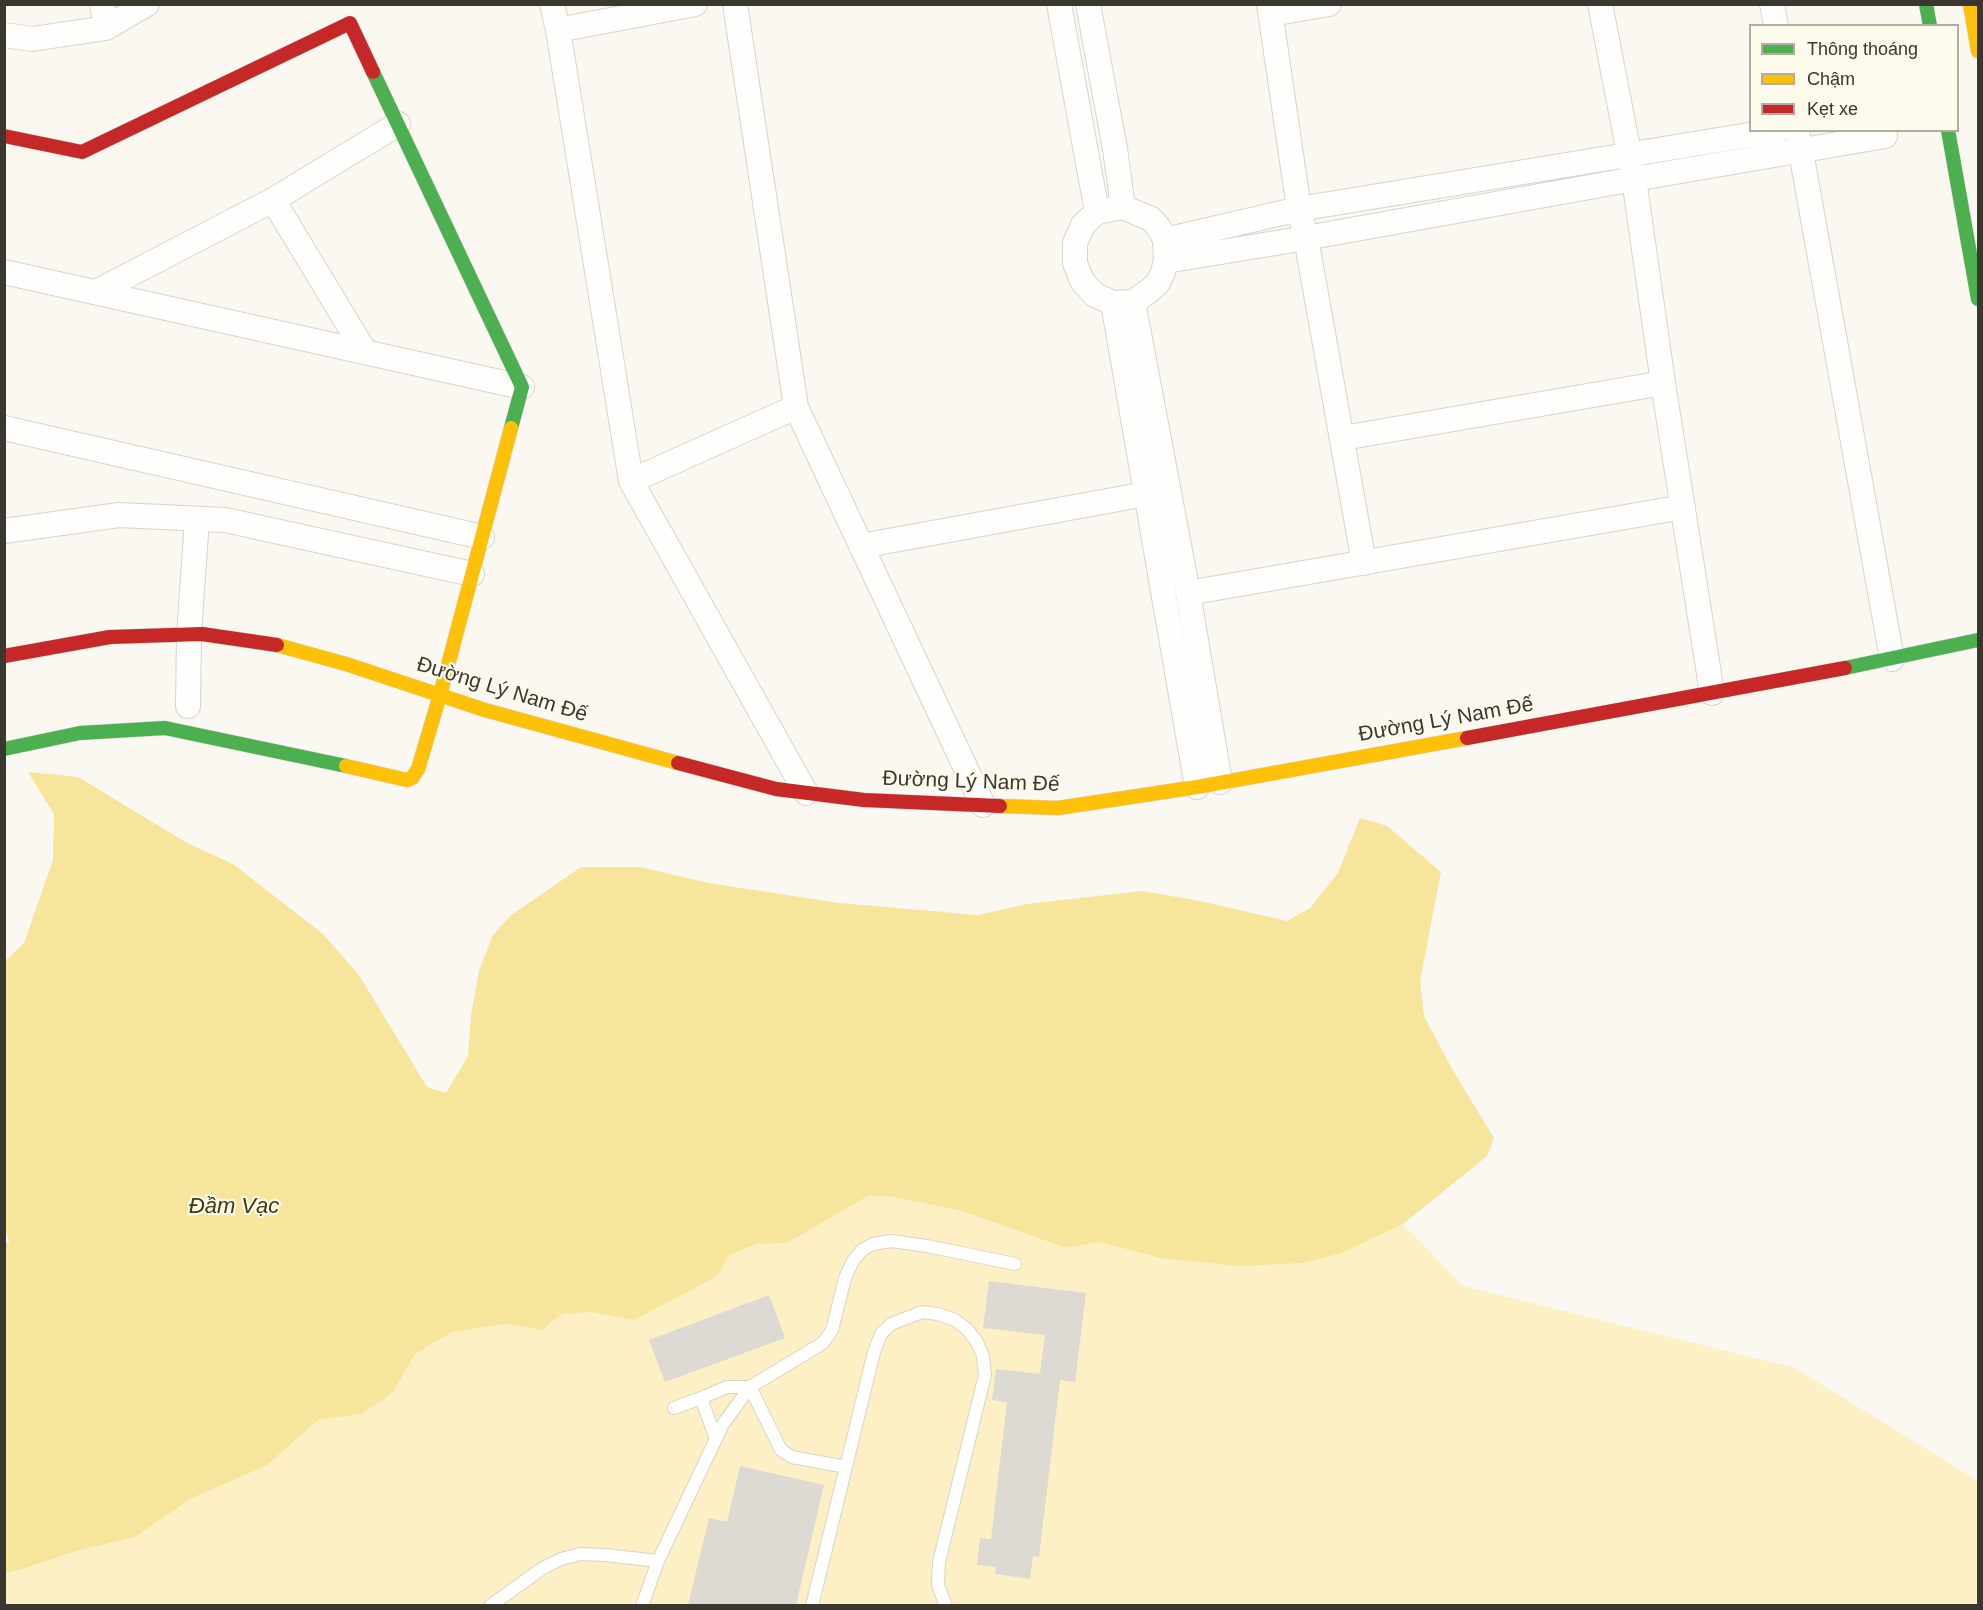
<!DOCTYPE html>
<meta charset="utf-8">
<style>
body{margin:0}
#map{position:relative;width:1983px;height:1610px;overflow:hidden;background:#faf8f1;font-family:Arial,sans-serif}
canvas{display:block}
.frame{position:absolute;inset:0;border:6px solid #3a372f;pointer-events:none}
.legend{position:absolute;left:1749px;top:24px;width:210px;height:108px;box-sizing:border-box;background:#fefbed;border:2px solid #b0ada1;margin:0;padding:8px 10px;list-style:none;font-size:18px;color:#3a372f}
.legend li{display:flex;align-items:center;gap:12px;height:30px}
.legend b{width:30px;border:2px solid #b0ada1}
</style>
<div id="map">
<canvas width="1983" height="1610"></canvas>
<div class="frame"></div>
<ul class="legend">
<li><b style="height:8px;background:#4caf50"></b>Thông thoáng</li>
<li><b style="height:8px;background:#ffc107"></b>Chậm</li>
<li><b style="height:8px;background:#c62828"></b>Kẹt xe</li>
</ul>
</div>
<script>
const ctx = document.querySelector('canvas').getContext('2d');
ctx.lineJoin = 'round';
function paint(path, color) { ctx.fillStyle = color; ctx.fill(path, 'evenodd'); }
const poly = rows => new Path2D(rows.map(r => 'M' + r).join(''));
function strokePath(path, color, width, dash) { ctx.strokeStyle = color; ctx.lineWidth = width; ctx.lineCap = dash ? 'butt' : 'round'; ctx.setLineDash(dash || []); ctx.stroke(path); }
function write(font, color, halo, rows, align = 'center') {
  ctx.font = font + ' Arial,sans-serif'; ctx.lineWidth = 4.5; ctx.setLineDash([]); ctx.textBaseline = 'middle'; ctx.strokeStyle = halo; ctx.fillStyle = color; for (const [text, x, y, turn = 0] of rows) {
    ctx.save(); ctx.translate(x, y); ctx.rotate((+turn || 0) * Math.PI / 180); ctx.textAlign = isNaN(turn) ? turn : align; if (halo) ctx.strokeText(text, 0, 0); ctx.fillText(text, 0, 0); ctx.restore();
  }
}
paint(poly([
 [868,1196,888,1196,962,1211,1066,1248,1099,1242,1161,1258,1342,1253,1403,1224,1463,1286,1795,1368,1978,1481,1978,1605,5,1606,5,1573,23,1569,76,1551,135,1537,192,1498,266,1466,318,1420,362,1414,393,1392,415,1354,452,1332,505,1324,542,1330,561,1314,591,1312,634,1320,716,1277,730,1255,756,1244,787,1243]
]), '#fcf0c4');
paint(poly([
 [28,772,78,777,187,843,233,864,323,934,359,975,427,1087,446,1093,468,1056,471,1015,479,971,493,935,510,916,581,867,640,867,708,883,839,903,978,915,1027,904,1142,891,1200,901,1287,921,1310,908,1338,873,1360,818,1387,826,1441,872,1420,981,1424,1016,1452,1069,1494,1138,1487,1156,1403,1224,1342,1253,1303,1263,1237,1266,1161,1258,1099,1242,1066,1248,962,1211,888,1196,868,1196,787,1243,756,1244,730,1255,716,1277,634,1320,591,1312,562,1314,542,1330,505,1324,452,1332,415,1354,393,1392,362,1414,318,1420,266,1466,192,1498,135,1537,76,1551,23,1569,5,1573,4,1244,9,1242,4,1222,5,961,24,943,53,860,54,814]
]), '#f7e59c');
paint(poly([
 [989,1281,1086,1293,1075,1382,1060,1380,1039,1557,1033,1556,1030,1579,995,1574,996,1567,977,1565,980,1538,991,1539,1007,1402,992,1400,996,1369,1040,1374,1045,1335,983,1328],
 [769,1295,785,1338,665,1382,649,1340],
 [740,1466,824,1485,796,1605,688,1605,709,1518,727,1522]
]), '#dcdad3');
const lane = poly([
 [674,1408,701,1398],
 [716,1439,701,1398,727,1387,750,1387,781,1450,792,1457,846,1467],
 [490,1606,543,1568,561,1559,580,1554,605,1555,658,1561],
 [642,1606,658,1561,723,1424,750,1387,823,1343,832,1330,845,1278,853,1261,862,1250,873,1244,891,1241,927,1246,1015,1264],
 [812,1606,874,1352,881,1334,891,1324,922,1312,938,1314,955,1320,967,1329,977,1342,983,1356,985,1375,939,1562,938,1585,946,1606]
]);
const street = poly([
 [102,4,106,28],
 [552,4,558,30,631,481,806,793],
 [735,4,796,407,983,805],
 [1059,4,1097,212],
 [1088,4,1115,149,1123,207],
 [1269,4,1299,209,1306,238,1364,563],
 [1600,4,1634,179,1663,383,1712,693],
 [1772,4,1776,26],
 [1271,14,1329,4],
 [558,30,695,4],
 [4,35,32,39,106,28,147,4],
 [1797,130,1892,659],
 [273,200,365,352],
 [1123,207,1151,219,1159,228,1165,240,1166,261,1163,272,1158,283,1149,291,1133,302,1113,303,1095,295,1082,281,1075,263,1075,243,1083,225,1097,212,1123,207],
 [1165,240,1299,209,1779,130],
 [1166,261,1306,238,1634,179,1885,136,1884,130],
 [4,272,522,387],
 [96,292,273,200,398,124],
 [1133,302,1188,593,1220,782],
 [1113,303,1197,787],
 [4,428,482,537],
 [1343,438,1663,383],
 [631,481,796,407],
 [4,531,119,515,225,520,472,574],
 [861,546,1146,494],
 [1188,593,1683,507],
 [188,706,189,635,197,519]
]);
const fast = poly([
 [1926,4,1930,26],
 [373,72,522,387,511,428],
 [1948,130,1978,299],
 [1845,668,1978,640],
 [4,749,80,733,165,728,346,766]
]);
const slow = poly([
 [1970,4,1978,51],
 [277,645,346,664,485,710,678,763],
 [346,766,407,780,412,778,418,769,440,695,511,428],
 [1000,806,1058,808,1197,787,1467,738]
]);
const jam = poly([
 [4,136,82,152,350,23,373,72],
 [4,656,110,637,202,634,277,645],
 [1467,738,1845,668],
 [678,763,776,789,864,800,1000,806]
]);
strokePath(lane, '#d6d4cd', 14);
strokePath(street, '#d6d4cd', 26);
strokePath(fast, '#d6d4cd', 15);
strokePath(slow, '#d6d4cd', 15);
strokePath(jam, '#d6d4cd', 15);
strokePath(lane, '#fefefd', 12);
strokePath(street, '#fefefd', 24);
strokePath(fast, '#4caf50', 14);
strokePath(slow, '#ffc107', 14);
strokePath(jam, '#c62828', 14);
write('21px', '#3a372f', '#fefbed', [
 ["Đường Lý Nam Đế",502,690,17],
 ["Đường Lý Nam Đế",1446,720,-10],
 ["Đường Lý Nam Đế",971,782,2]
]);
write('italic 22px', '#41370b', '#fefbed', [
 ["Đầm Vạc",234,1207]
]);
</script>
